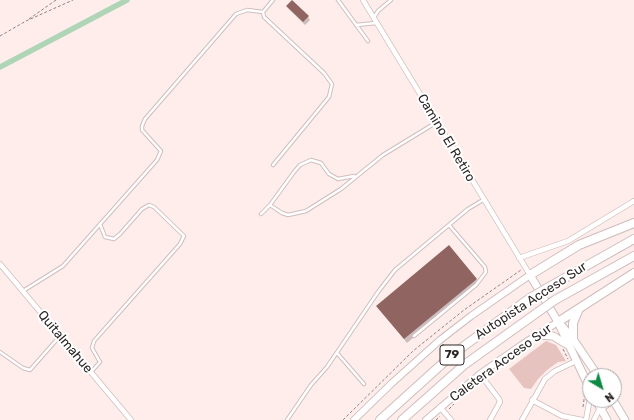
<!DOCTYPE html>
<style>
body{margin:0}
#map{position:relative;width:634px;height:420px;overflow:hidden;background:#ffedec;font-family:Rubik,sans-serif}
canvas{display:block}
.north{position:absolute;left:582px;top:368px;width:40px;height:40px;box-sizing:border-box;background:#fff;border:1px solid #aba8a8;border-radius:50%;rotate:142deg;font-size:11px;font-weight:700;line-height:16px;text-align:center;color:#2c2625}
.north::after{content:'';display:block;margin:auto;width:14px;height:18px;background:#0d8944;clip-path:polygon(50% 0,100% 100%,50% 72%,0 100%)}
</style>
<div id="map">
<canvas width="634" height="420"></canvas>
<div class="north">N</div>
</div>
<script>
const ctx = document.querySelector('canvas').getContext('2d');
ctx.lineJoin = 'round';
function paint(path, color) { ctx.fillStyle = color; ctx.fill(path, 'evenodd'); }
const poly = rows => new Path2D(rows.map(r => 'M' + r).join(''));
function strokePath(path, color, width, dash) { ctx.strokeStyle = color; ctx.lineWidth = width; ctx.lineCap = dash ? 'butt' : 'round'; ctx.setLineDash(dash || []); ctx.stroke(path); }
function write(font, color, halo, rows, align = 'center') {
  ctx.font = font + ' Rubik,sans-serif'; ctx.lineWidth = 4; ctx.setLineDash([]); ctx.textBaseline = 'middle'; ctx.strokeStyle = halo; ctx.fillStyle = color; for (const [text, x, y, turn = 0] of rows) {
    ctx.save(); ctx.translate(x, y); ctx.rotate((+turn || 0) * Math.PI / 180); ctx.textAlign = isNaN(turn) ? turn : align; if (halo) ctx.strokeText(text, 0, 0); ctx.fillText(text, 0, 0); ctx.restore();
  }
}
paint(poly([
 [546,341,556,345,566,361,558,362,547,370,538,379,531,389,524,388,509,369]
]), '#e7c3bf');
paint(poly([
 [292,1,308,17,310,20,305,25,289,9,287,6],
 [476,279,478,283,407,343,380,310]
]), '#0003');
strokePath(poly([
 [0,67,127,0]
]), '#aed5b6', 5.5);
paint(poly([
 [292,0,309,16,303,22,286,6],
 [449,245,477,279,404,339,376,306]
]), '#906460');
const service = poly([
 [273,0,263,12,264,17,324,73,332,84,329,97,273,165],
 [338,0,368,41],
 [375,16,378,11,391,0],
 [356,25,376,23],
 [270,205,294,172,300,165,311,160,321,163,329,174,338,179,354,176],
 [261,214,270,205,282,213,288,215,306,211,341,189,383,155,437,122],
 [23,291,63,266,157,160,161,151,142,130,142,126,145,119,236,14,247,10,263,12],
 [414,336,476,285,486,272,485,267,449,225],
 [0,352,23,368,30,370,60,336],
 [337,353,364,384],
 [91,372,100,362,92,348,94,341,180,244,184,236,154,207,149,205,142,209,120,234,114,239,105,237,100,224],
 [287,420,311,385,327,367,378,292,395,270,468,209,483,200]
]);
const minor = poly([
 [363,0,530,275],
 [519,258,568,241,634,201],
 [0,264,131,420],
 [480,374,499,399,500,402,490,420],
 [532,400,562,416,582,420],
 [440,407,451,420],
 [522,420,545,379,555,371,576,361],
 [586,420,590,398],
 [594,420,600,408]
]);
const secondary = poly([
 [354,420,392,383,440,340,471,316,530,275],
 [426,420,480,374,523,344,558,322]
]);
const primary = poly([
 [530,275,558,322,590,389],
 [561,325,573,339,598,376],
 [537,335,553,336,566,344],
 [596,400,607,420],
 [613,400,625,420],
 [600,408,613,400]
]);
const motorway = poly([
 [530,275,579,245,634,223],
 [547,288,634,239],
 [555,300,634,256],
 [558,322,634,273],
 [573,339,573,323,578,311],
 [380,420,453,354,530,298],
 [402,420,464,365,538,312]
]);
strokePath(service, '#cfbebd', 4.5);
strokePath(minor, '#cfbebd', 6);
strokePath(secondary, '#cfbebd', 8);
strokePath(primary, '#cfbebd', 9);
strokePath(motorway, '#cfbebd', 10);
strokePath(poly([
 [29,19,56,0],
 [0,36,26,21,73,0],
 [563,349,568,359],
 [489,376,502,366],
 [467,393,480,383],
 [583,407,585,392],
 [449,409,454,404],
 [343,420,413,351,464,310,521,270],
 [436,420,440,416]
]), '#8f8382', 1, [3, 2]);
strokePath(service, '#fff', 2.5);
strokePath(minor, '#fff', 4.5);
strokePath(secondary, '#fff', 6);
strokePath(primary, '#fff', 7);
strokePath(motorway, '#fff', 8);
const motorwayBridge = poly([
 [530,298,547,288],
 [538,312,555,300]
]);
strokePath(motorwayBridge, '#cfbebd', 10, []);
strokePath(motorwayBridge, '#fff', 8);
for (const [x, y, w] of [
 [452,355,24]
]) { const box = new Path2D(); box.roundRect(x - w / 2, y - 10, w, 20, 3); ctx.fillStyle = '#fff'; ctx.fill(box); strokePath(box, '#2c2625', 1); }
write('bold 12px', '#2c2625', null, [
 ["79",452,355]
]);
write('13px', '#2c2625', '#fff', [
 ["Camino El Retiro",446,138,59],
 ["Autopista Acceso Sur",531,301,-33],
 ["Quitalmahue",65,342,50],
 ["Caletera Acceso Sur",501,363,-36]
]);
</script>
